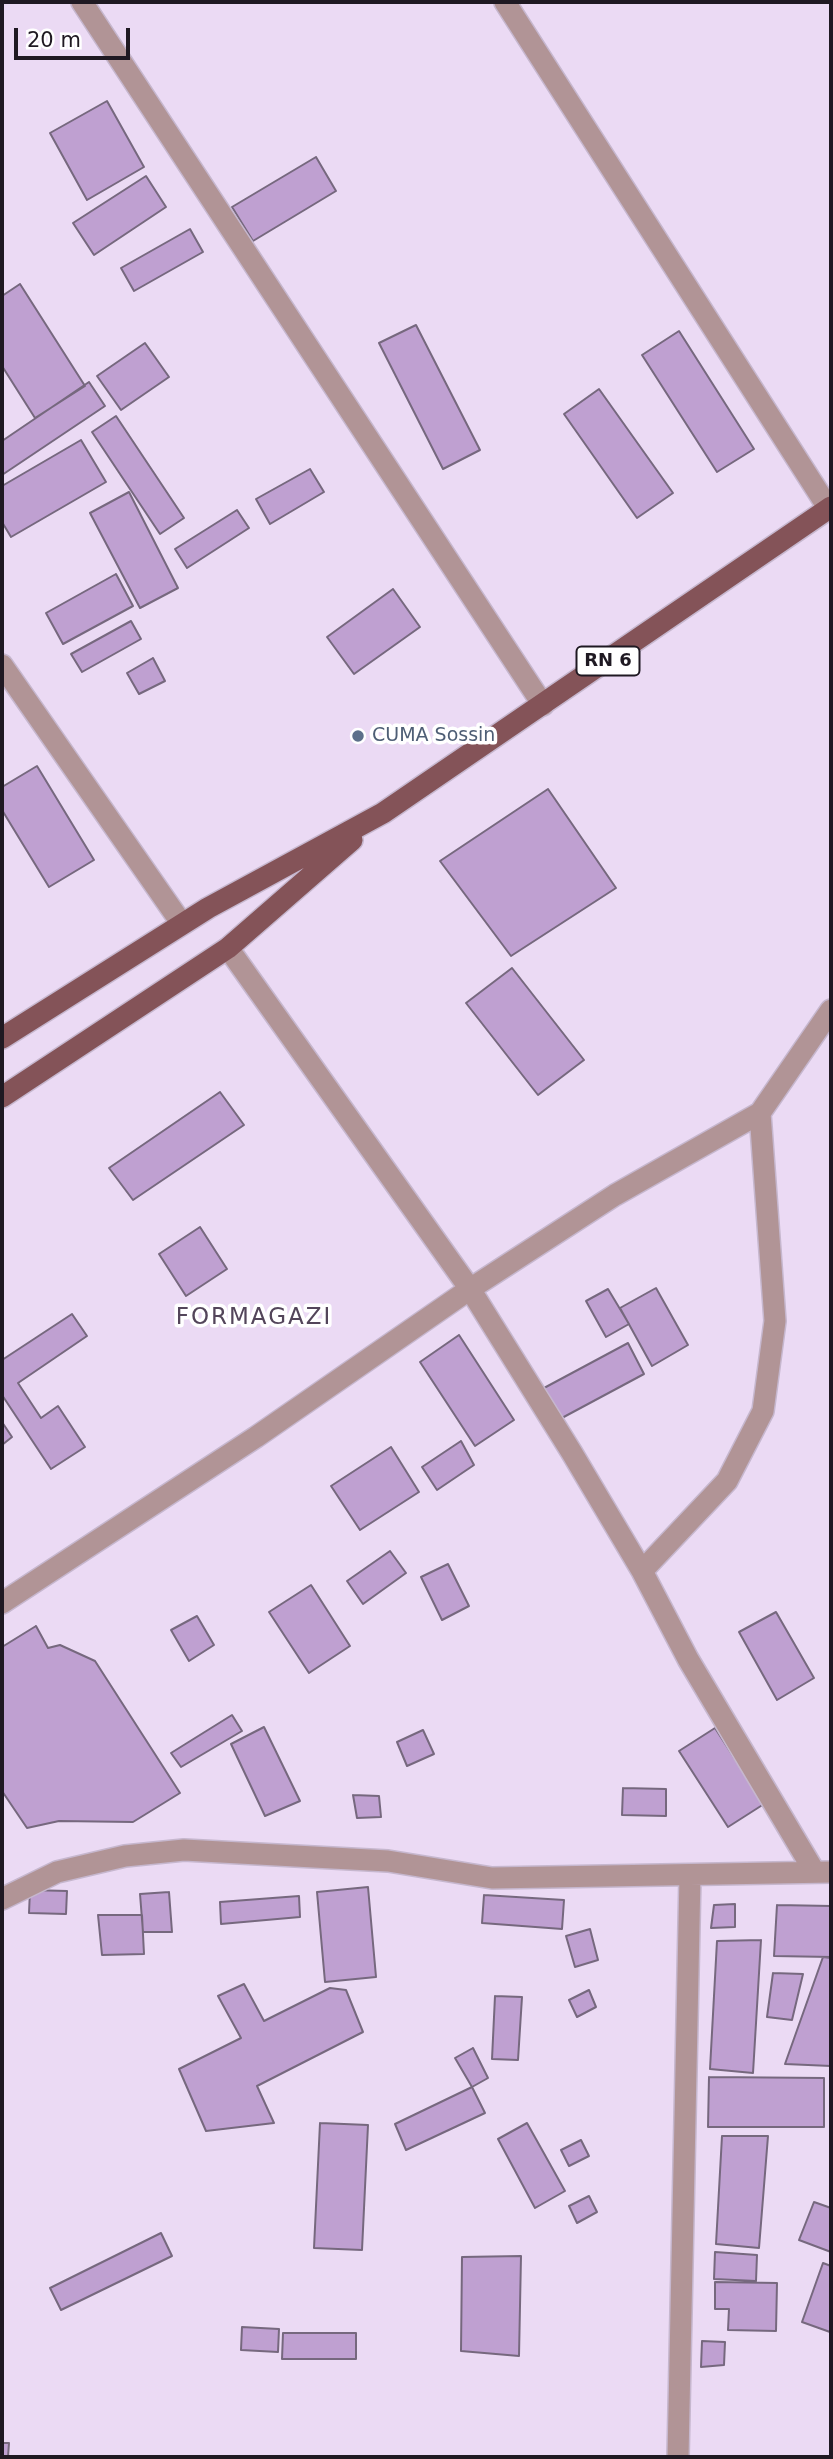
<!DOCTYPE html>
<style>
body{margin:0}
#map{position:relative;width:833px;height:2459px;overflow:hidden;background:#ebdaf4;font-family:"DejaVu Sans",sans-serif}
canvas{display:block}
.frame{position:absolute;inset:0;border:4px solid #1f1922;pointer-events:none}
.scale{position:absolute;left:14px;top:28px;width:116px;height:32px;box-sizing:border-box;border:4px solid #1f1922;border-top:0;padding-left:9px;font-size:21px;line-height:24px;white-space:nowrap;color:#1f1922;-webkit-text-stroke:5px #fff;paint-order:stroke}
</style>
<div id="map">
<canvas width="833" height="2459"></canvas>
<div class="frame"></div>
<div class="scale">20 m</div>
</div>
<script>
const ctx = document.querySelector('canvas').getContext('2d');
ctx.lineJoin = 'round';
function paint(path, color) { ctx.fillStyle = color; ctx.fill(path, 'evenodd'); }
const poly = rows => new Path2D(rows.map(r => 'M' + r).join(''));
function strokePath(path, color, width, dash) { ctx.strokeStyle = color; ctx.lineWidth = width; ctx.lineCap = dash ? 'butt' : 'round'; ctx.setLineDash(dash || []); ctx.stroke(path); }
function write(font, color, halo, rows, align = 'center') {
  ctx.font = font + ' "DejaVu Sans",sans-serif'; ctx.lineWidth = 7; ctx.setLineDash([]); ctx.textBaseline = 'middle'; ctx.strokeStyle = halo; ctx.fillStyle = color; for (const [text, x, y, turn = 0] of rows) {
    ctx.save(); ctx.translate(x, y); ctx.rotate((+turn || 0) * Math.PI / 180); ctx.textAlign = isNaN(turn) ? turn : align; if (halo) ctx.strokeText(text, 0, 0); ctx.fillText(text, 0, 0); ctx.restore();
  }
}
const building = poly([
 [107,101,144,167,87,200,50,133,107,101],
 [316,157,336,191,253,241,232,207,316,157],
 [146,176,166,207,94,255,73,223,146,176],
 [190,229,203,252,134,291,121,268,190,229],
 [20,284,85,386,35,418,2,366,2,296,20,284],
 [416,325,480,450,443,469,379,343,416,325],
 [679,331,754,449,717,472,642,355,679,331],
 [145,343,169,377,121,410,97,376,145,343],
 [89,382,105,406,2,475,2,441,89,382],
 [599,389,673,493,637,518,564,414,599,389],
 [116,416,184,518,160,534,92,432,116,416],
 [81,440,106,482,11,537,2,522,2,486,81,440],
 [310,469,324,492,270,524,256,499,310,469],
 [129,492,178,588,140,608,90,513,129,492],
 [237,510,249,528,187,568,175,549,237,510],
 [116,574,133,606,63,644,46,613,116,574],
 [393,589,420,627,354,674,327,637,393,589],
 [131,621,141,639,82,672,71,654,131,621],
 [153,658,165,681,139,694,127,673,153,658],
 [37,766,94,860,49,887,2,810,2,787,37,766],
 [548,789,616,888,511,956,440,861,548,789],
 [512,968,584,1060,538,1095,466,1003,512,968],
 [220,1092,244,1125,133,1200,109,1168,220,1092],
 [200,1227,227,1269,186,1296,159,1254,200,1227],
 [656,1288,688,1345,652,1366,620,1308,656,1288],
 [608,1289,629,1324,606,1337,586,1301,608,1289],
 [72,1314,87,1336,18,1383,41,1418,58,1406,85,1447,51,1469,2,1395,2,1360,72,1314],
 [459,1335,514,1420,475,1446,420,1362,459,1335],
 [628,1343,644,1374,560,1419,544,1388,628,1343],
 [2,1422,12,1437,2,1445,2,1422],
 [461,1441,474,1465,437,1490,422,1467,461,1441],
 [391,1447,419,1492,360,1530,331,1486,391,1447],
 [390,1551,406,1573,363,1604,347,1581,390,1551],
 [448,1564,469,1606,442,1620,421,1577,448,1564],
 [311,1585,350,1646,309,1673,269,1612,311,1585],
 [776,1612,814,1678,777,1700,739,1632,776,1612],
 [197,1616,214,1645,189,1661,171,1630,197,1616],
 [36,1626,48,1648,60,1645,95,1661,180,1793,133,1822,59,1821,27,1828,2,1791,2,1647,36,1626],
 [232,1715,242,1731,181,1767,171,1753,232,1715],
 [264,1727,300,1801,265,1816,231,1744,264,1727],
 [715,1728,764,1804,728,1827,679,1751,715,1728],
 [423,1730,434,1754,407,1766,397,1742,423,1730],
 [623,1788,666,1789,666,1816,622,1815,623,1788],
 [353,1795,379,1796,381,1817,357,1818,353,1795],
 [368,1887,376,1977,325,1982,317,1892,368,1887],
 [30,1890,67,1891,66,1914,29,1913,30,1890],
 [169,1892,172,1932,143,1932,140,1894,169,1892],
 [484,1895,564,1900,562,1929,482,1923,484,1895],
 [299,1896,300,1917,221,1924,220,1902,299,1896],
 [735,1904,735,1927,711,1928,714,1905,735,1904],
 [777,1905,831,1906,831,1957,774,1956,777,1905],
 [98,1915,142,1915,144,1954,102,1955,98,1915],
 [590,1929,598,1960,575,1967,566,1936,590,1929],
 [761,1940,753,2073,710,2069,717,1941,761,1940],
 [823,1957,831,1958,831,2066,785,2064,823,1957],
 [773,1973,803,1974,792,2020,767,2017,773,1973],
 [244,1984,264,2021,330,1988,346,1990,363,2032,257,2086,274,2123,206,2131,179,2069,241,2038,218,1996,244,1984],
 [589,1990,596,2007,577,2017,569,2000,589,1990],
 [495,1996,522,1997,518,2060,492,2059,495,1996],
 [473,2048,488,2078,472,2087,455,2058,473,2048],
 [709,2077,824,2078,824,2127,708,2127,709,2077],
 [472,2087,485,2113,406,2150,395,2124,472,2087],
 [320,2123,368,2125,362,2250,314,2248,320,2123],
 [527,2123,565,2191,535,2208,498,2139,527,2123],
 [722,2136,768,2136,759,2248,716,2244,722,2136],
 [581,2140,589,2156,569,2166,561,2150,581,2140],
 [589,2196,597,2212,577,2223,569,2206,589,2196],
 [814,2202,831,2208,831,2252,799,2240,814,2202],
 [161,2233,172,2256,61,2310,50,2288,161,2233],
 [715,2252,757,2255,756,2281,714,2279,715,2252],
 [521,2256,519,2356,461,2351,462,2257,521,2256],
 [823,2263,831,2266,830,2332,802,2322,823,2263],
 [715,2282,777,2283,776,2331,728,2330,729,2309,715,2309,715,2282],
 [242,2327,279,2329,278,2352,241,2350,242,2327],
 [283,2333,356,2333,356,2359,282,2359,283,2333],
 [702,2341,725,2342,724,2365,701,2367,702,2341],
 [2,2443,9,2443,8,2457,2,2457,2,2443]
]);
paint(building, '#bfa0d1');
strokePath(building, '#76687e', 2);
const street = poly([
 [82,2,543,705],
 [505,2,829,509],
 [2,665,182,924],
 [228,948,470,1289,572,1453,642,1571,688,1659,814,1871],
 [642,1571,727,1481,763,1411,775,1321,760,1113],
 [2,1603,256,1437,470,1289,615,1195,760,1113,831,1010],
 [2,1899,57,1872,125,1856,184,1850,388,1861,492,1878,831,1872],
 [678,2457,690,1876]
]);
const primary = poly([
 [2,1038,208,908,383,813,831,507],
 [2,1097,228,948,352,840]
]);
strokePath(street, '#c6b7ce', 24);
strokePath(primary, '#c6b7ce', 24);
strokePath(street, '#b19496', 21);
strokePath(primary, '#845358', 21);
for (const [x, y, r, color] of [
 [358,736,7,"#5c6f8a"]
]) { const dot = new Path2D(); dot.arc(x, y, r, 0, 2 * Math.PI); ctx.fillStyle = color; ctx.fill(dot); strokePath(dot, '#fff', 2.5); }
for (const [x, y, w] of [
 [608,661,63]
]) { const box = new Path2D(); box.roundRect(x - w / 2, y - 14.5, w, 29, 5); ctx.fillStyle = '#fff'; ctx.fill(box); strokePath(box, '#1f1922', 2); }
write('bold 18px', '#1f1922', null, [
 ["RN 6",608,661]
]);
write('19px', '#4e5e75', '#fff', [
 ["CUMA Sossin",372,736]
], 'left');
ctx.letterSpacing = '2px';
write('23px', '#53455a', '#fff', [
 ["FORMAGAZI",254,1318]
]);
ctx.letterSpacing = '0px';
</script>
